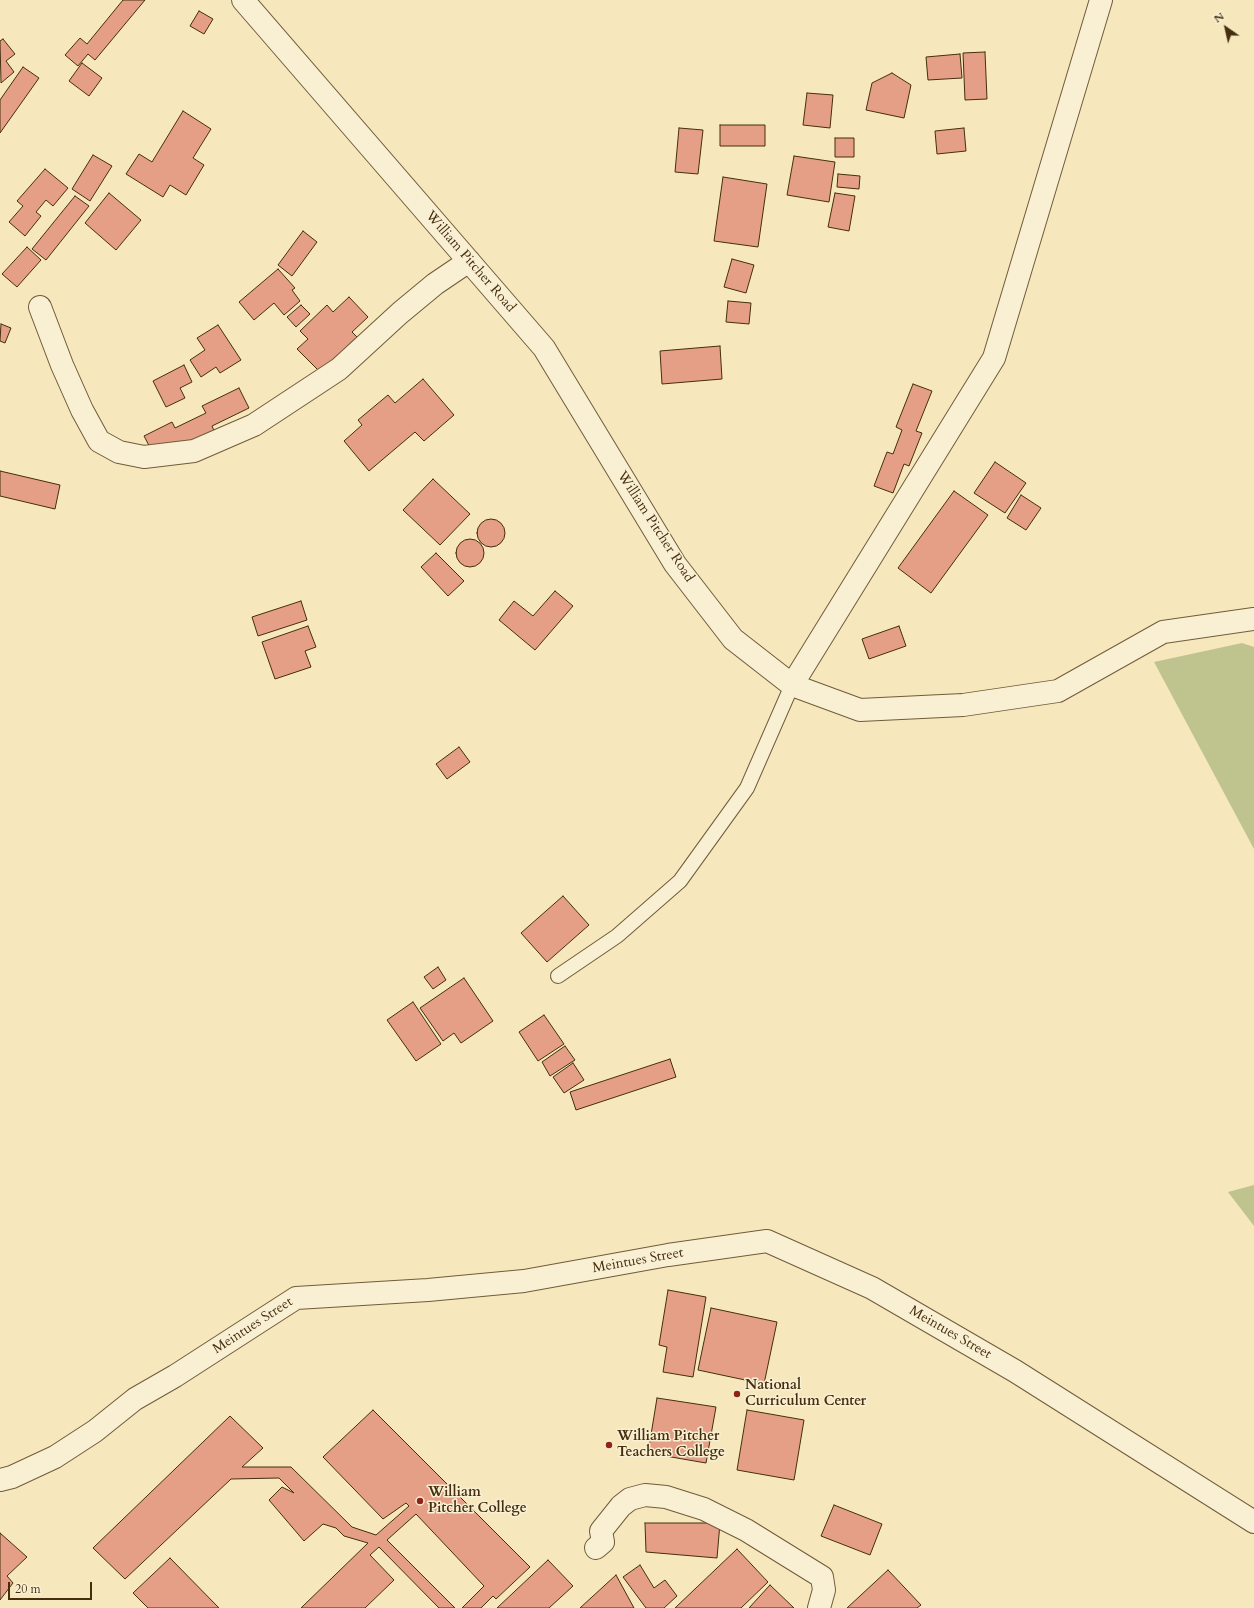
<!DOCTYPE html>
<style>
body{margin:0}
#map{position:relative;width:1254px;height:1608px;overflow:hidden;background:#f6e7bc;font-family:Cardo,serif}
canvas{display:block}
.north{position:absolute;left:1206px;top:8px;width:40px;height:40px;-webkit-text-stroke:3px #f9efd3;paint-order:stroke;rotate:326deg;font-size:11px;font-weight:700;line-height:16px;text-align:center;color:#442e0e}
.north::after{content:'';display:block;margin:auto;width:14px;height:18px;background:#442e0e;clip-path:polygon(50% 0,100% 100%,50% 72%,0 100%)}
.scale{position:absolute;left:8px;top:1582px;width:84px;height:18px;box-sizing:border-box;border:2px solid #442e0e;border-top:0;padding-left:5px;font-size:12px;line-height:14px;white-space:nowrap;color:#442e0e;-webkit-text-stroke:3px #f9efd3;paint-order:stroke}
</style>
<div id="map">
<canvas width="1254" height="1608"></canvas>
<div class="north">N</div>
<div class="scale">20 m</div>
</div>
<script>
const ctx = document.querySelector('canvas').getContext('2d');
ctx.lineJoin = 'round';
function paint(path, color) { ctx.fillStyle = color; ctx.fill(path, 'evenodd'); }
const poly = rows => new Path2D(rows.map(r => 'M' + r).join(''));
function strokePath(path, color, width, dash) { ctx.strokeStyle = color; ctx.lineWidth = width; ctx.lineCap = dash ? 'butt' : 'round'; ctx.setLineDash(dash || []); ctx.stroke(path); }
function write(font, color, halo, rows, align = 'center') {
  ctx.font = font + ' Cardo,serif'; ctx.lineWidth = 3; ctx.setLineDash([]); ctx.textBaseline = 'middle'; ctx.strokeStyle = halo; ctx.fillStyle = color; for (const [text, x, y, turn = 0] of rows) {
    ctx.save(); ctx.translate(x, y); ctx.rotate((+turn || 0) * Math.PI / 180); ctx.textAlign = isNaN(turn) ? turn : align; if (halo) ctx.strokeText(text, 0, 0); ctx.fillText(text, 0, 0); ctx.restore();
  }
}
paint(poly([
 [1242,643,1254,647,1254,849,1154,662],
 [1254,1185,1254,1226,1228,1192]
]), '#bfc48e');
const building = poly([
 [123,0,145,0,95,60,88,54,78,66,65,55,80,38,87,44,123,0],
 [199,11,213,19,204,34,190,26,199,11],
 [3,39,15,54,6,61,14,72,1,83,0,41,3,39],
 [985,52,987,99,965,100,963,53,985,52],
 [960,54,962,78,928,80,926,57,960,54],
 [82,63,102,78,89,96,69,81,82,63],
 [23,67,39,78,0,133,0,100,23,67],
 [892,73,911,85,904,118,866,110,872,83,892,73],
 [807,93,833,95,830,128,803,125,807,93],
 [183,111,211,129,193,158,204,165,186,195,170,185,163,197,126,174,139,154,152,162,183,111],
 [720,125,765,125,765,146,720,146,720,125],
 [679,128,703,130,698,174,675,172,679,128],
 [964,128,966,151,937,154,935,131,964,128],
 [835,138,854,138,854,157,835,157,835,138],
 [93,155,112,166,90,201,72,189,93,155],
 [794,156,835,162,829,202,787,195,794,156],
 [45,169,68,188,53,206,46,200,36,212,41,216,25,236,9,222,23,206,17,201,45,169],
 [838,174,860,176,859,189,837,187,838,174],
 [723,177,767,184,758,247,714,241,723,177],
 [109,193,141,220,116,250,85,223,109,193],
 [835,193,855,196,849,231,828,227,835,193],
 [75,196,89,206,46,260,32,249,75,196],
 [303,231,317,242,292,276,278,265,303,231],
 [27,247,41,260,17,287,2,274,27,247],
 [732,259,754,265,746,293,724,287,732,259],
 [278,269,295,288,292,290,300,301,284,315,274,303,254,320,239,302,278,269],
 [349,297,368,317,352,332,357,337,320,372,297,349,308,339,300,331,327,305,333,312,349,297],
 [728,301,751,303,749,324,726,322,728,301],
 [301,305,310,314,296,327,287,317,301,305],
 [1,324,11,328,5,343,0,341,1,324],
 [218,325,241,360,220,373,216,367,201,377,190,360,205,350,197,338,218,325],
 [720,346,722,379,662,384,660,351,720,346],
 [184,365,192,382,180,388,185,398,166,407,153,381,184,365],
 [423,379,454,415,424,441,415,432,369,471,344,441,362,425,358,420,388,395,395,403,423,379],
 [913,384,932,391,916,431,922,433,909,466,904,464,893,493,874,486,887,452,893,454,902,430,896,427,913,384],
 [239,388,249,408,212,426,215,433,185,448,154,455,144,436,172,422,175,428,206,413,202,406,239,388],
 [995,462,1026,483,1005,513,974,493,995,462],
 [0,471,60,485,55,509,0,496,0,471],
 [433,479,470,514,440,545,403,510,433,479],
 [954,491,988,515,931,593,898,568,954,491],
 [1021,495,1041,508,1026,530,1007,518,1021,495],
 '477 533a14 14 0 1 1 28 0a14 14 0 1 1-28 0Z',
 '456 553a14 14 0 1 1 28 0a14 14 0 1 1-28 0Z',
 [436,553,464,581,448,596,421,567,436,553],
 [555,591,573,606,535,650,499,620,514,601,533,616,555,591],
 [301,601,307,620,258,636,252,617,301,601],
 [308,626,316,647,305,651,311,667,275,679,262,642,308,626],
 [899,626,906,646,869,659,862,639,899,626],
 [459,747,470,762,447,779,436,764,459,747],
 [563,896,589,925,547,962,521,933,563,896],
 [438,967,446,980,433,989,424,977,438,967],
 [464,978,493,1021,461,1043,454,1033,443,1041,420,1008,464,978],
 [413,1002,441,1044,416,1061,387,1020,413,1002],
 [544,1015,564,1044,538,1061,519,1032,544,1015],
 [565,1046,575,1060,550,1076,542,1062,565,1046],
 [670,1059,676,1077,576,1110,570,1092,670,1059],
 [573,1063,584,1080,564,1093,553,1077,573,1063],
 [668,1290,706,1297,693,1377,663,1372,667,1347,659,1345,668,1290],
 [711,1308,777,1322,764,1384,698,1370,711,1308],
 [657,1398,716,1407,706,1463,648,1453,657,1398],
 [373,1410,530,1567,496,1599,493,1596,481,1608,462,1608,484,1586,416,1514,387,1540,455,1608,439,1608,379,1547,370,1555,394,1580,365,1608,301,1608,368,1543,344,1536,336,1528,323,1524,304,1541,269,1500,282,1487,294,1493,279,1478,231,1479,125,1579,93,1548,230,1416,263,1448,242,1467,291,1467,352,1527,376,1535,409,1506,406,1503,383,1519,323,1457,373,1410],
 [747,1410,804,1420,794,1480,737,1470,747,1410],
 [834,1505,882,1524,870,1555,821,1536,834,1505],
 [645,1523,720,1523,717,1558,646,1552,645,1523],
 [0,1533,27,1557,7,1576,13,1583,0,1600,0,1533],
 [737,1549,768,1582,741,1608,675,1608,737,1549],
 [170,1558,219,1608,148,1608,133,1593,170,1558],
 [548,1560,573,1586,549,1608,497,1608,548,1560],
 [640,1565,654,1588,665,1580,677,1596,664,1608,646,1608,623,1577,640,1565],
 [888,1570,921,1605,917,1608,847,1608,888,1570],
 [616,1575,634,1608,580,1608,616,1575],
 [770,1585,794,1608,749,1608,770,1585]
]);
paint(building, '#e59f87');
strokePath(building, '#442e0e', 1);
const service = poly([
 [558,976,617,936,680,881,747,788,792,685]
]);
const minor = poly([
 [243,0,544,348,675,564,733,639,792,685,860,710,963,705,1058,691,1163,632,1254,619],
 [40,307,62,365,82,410,99,441,119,452,144,457,194,451,254,425,339,369,400,313,435,284,469,261],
 [792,685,994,358,1101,0],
 [0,1480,12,1477,55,1457,95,1431,135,1399,175,1376,296,1298,428,1290,524,1281,668,1255,767,1241,872,1288,1015,1371,1254,1522],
 [596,1548,603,1542,601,1531,621,1506,630,1499,645,1495,666,1497,704,1509,746,1530,822,1577,824,1590,819,1608]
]);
strokePath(service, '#705c3a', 16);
strokePath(minor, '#705c3a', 24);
strokePath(service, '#f9efd3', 14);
strokePath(minor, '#f9efd3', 22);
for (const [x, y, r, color] of [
 [737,1394,4,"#8f2418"],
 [609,1445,4,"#8f2418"],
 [420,1501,4,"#8f2418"]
]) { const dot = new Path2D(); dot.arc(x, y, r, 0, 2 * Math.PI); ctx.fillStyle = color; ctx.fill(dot); strokePath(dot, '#f9efd3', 1.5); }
write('14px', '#442e0e', '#f9efd3', [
 ["William Pitcher Road",470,262,49],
 ["William Pitcher Road",655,527,57],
 ["Meintues Street",638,1261,-10],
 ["Meintues Street",253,1326,-33],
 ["Meintues Street",950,1333,30]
]);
write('bold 14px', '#442e0e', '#f9efd3', [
 ["National",745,1386],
 ["Curriculum Center",745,1402],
 ["William Pitcher",617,1437],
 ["Teachers College",617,1453],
 ["William",428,1493],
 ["Pitcher College",428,1509]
], 'left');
</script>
